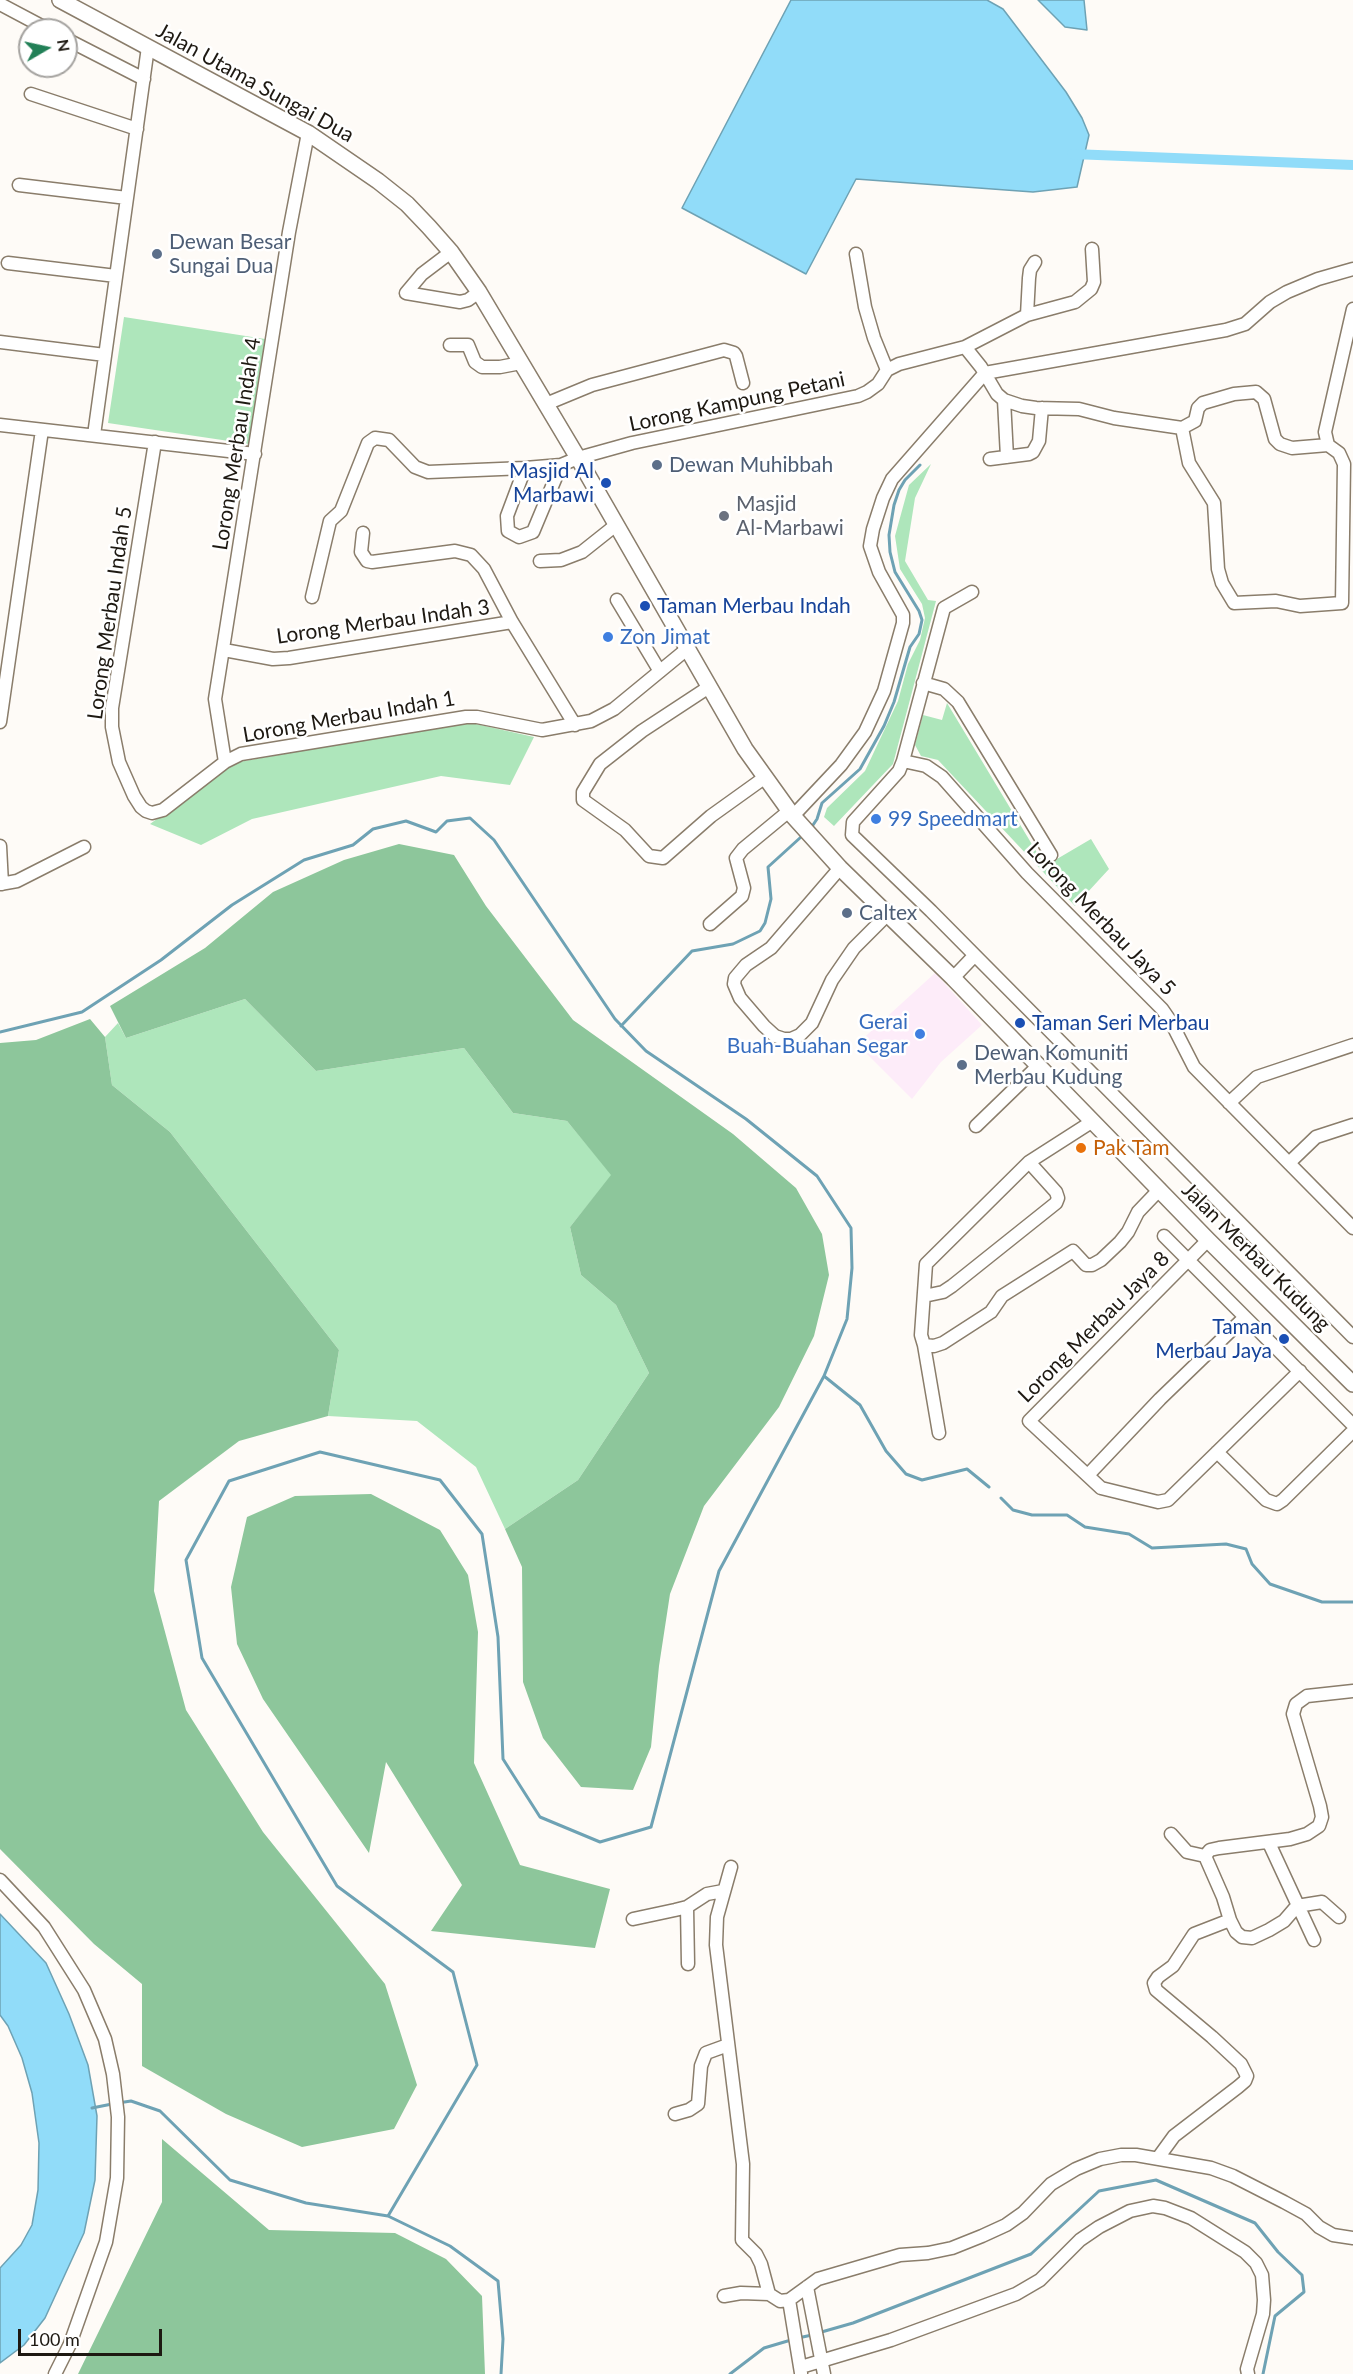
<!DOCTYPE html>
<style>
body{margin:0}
#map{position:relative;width:1353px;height:2374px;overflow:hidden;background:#fefbf7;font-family:Lato,sans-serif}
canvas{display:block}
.north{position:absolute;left:18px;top:18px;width:60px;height:60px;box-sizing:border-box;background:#fff;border:2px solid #a5a3a0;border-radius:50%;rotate:81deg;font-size:16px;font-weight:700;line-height:24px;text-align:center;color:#1e1912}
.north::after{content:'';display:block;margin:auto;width:21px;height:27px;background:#228057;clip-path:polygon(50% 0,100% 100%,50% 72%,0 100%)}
.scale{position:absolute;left:18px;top:2329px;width:144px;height:27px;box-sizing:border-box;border:3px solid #1e1912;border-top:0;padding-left:8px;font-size:18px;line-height:21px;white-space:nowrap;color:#1e1912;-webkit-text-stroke:4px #fff;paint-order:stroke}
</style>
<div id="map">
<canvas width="1353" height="2374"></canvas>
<div class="north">N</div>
<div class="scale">100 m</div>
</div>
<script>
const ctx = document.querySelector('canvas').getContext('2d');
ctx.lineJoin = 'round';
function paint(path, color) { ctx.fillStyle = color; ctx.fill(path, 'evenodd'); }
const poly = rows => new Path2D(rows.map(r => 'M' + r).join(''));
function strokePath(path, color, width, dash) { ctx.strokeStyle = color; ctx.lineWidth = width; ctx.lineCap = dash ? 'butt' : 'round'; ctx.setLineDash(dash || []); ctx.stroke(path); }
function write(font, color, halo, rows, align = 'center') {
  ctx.font = font + ' Lato,sans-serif'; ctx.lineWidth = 5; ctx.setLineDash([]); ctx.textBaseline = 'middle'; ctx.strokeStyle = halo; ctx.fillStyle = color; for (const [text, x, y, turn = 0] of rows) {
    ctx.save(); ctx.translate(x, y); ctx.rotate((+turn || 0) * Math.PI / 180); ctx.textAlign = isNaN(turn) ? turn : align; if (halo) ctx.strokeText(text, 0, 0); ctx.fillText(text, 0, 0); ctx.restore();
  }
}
paint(poly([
 [935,973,982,1025,941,1062,912,1099,857,1044]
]), '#fdecf9');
paint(poly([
 [124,317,265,339,249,444,108,423],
 [931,464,915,498,905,561,928,600,936,601,893,764,834,826,824,817,827,808,865,771,898,701,908,664,920,640,925,618,922,604,900,569,895,536,909,485],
 [947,703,1045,866,1091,839,1109,869,1075,906,938,760,921,756,915,745,923,715,942,720],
 [467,722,534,737,510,785,441,776,252,819,201,845,150,824,233,763],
 [245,999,316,1071,464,1048,513,1113,567,1121,612,1175,570,1227,581,1275,616,1305,649,1373,578,1480,505,1529,476,1467,417,1421,328,1416,339,1350,170,1132,112,1085,105,1037,118,1023,126,1038]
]), '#aee6bb');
paint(poly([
 [399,844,454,855,486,906,573,1020,733,1134,796,1188,822,1234,829,1275,814,1336,779,1407,704,1506,670,1594,659,1666,651,1747,633,1790,581,1787,543,1738,523,1682,522,1567,505,1529,578,1480,649,1373,616,1305,581,1275,570,1227,611,1175,567,1121,513,1113,464,1048,316,1071,245,999,126,1038,110,1006,205,948,273,892,344,860],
 [90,1019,105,1037,112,1085,170,1132,339,1350,328,1416,239,1441,159,1501,154,1591,186,1710,263,1832,385,1984,417,2085,394,2129,302,2147,226,2114,142,2066,142,1984,94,1944,0,1849,0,1043,36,1040],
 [371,1494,440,1530,468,1575,478,1632,474,1763,520,1865,610,1889,595,1948,431,1931,462,1885,386,1762,369,1853,263,1699,237,1644,231,1587,247,1517,295,1496],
 [162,2139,269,2230,395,2233,446,2259,482,2296,485,2374,78,2374,162,2202]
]), '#8dc69b');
const water = poly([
 [791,0,987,0,1003,9,1066,92,1082,118,1089,135,1077,187,1033,192,856,179,806,274,682,208,791,0],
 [1038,0,1084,0,1087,30,1065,27,1038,0],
 [0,1914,46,1963,69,2014,88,2065,97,2116,95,2180,84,2233,45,2318,24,2345,0,2363,0,2268,21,2245,32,2225,38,2190,39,2143,32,2093,22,2058,8,2026,0,2015,0,1914]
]);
paint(water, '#91dcf9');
strokePath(water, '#6ea2b4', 1.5);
strokePath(poly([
 [811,828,817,819,822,803,860,769,884,726,894,702,910,647,919,634,922,620,919,611,895,572,890,552,889,535,894,505,899,490,905,480,920,465],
 [621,1026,692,951,733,944,760,931,765,923,771,899,768,867,801,837],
 [0,1032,82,1012,161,960,232,905,304,860,353,845,373,829,406,821,436,832,447,821,470,818,494,840,615,1019,646,1051,746,1119,817,1176,851,1228,852,1268,847,1319,824,1376,719,1571,651,1827,600,1842,540,1817,503,1759,498,1637,482,1534,440,1480,320,1452,229,1481,186,1560,202,1658,337,1886,453,1972,477,2065,388,2216,450,2246,498,2281,503,2339,501,2374],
 [824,1376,860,1405,886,1451,906,1474,922,1480,967,1469,989,1487],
 [1001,1498,1013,1510,1032,1515,1067,1515,1085,1527,1129,1534,1152,1548,1226,1544,1246,1549,1252,1564,1270,1584,1322,1602,1353,1602],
 [118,2103,131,2101,160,2111,230,2180,306,2203,388,2216],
 [92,2108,112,2104],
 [818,2333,853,2323,1031,2254,1099,2191,1156,2180,1255,2223,1278,2252,1302,2275,1304,2292,1275,2316,1263,2374],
 [798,2338,812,2335],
 [730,2374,764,2348,791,2340]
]), '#6ea2b4', 3);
strokePath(poly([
 [1072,154,1353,165]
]), '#91dcf9', 10);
const minor = poly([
 [0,4,49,30],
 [66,39,144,79],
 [31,94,137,129],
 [19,185,127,198],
 [451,252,422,274,406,293,460,302,468,300,479,292],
 [856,254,865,307,874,338,887,370],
 [8,263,116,276],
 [1027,315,1029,278,1030,270,1035,262],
 [0,342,105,355],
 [450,345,468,345,475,362,482,367,500,367,521,363],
 [965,347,981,367,997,394,1004,400,1022,406,1036,408,1079,409,1114,418,1182,428,1195,421,1198,408,1203,403,1234,394,1256,392,1264,399,1275,439,1280,444,1292,448,1328,445],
 [1004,400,1007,457],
 [546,404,592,385,724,350,734,353,736,356,743,383],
 [0,425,255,454],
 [1182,428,1189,463,1214,503,1218,569,1222,583,1234,603,1276,601,1300,606,1342,603,1344,464,1339,453,1328,445,1325,432,1353,309],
 [94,435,148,47],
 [155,442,112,708,112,727,119,762,134,796,141,807,146,811,152,813,163,810,225,762,241,754,466,717,477,717,542,730,591,721,614,709,687,649],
 [990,459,1029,454,1033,452,1039,441,1042,408],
 [525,468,507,516,508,531,519,537,533,532,561,465],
 [363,533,361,552,367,561,372,562,455,551,471,555,484,569,512,622,575,725],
 [540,561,561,560,582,552,616,525],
 [972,592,944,608,903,761,899,771,853,822,852,835,931,911,1353,1337],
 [312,597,330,521,341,511,368,443,375,438,389,440,415,467,428,472,525,468,561,465,578,458,632,443,858,396,867,392,878,384,887,370,899,364,965,347,1027,315,1075,302,1091,289,1094,282,1092,249],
 [617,600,659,670],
 [224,650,273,659,289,658,512,622],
 [923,683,944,689,958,702,1051,855],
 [709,687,642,731,600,764,583,792,583,800,625,830,649,856,663,858,711,816,764,778],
 [0,722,42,430],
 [903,761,926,766,942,777,1027,873,1162,1009,1171,1022,1194,1067,1353,1228],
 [225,762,215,699,289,232,308,133],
 [793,816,841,765,865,732,884,691,903,623,903,615,879,572,870,546,873,529,883,498,892,479,985,373,1226,330,1245,324,1270,302,1287,292,1318,279,1353,269],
 [0,846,2,884],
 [840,868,771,948,746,965,735,978,734,984,740,998,764,1026,775,1036,784,1039,791,1039,800,1035,812,1023,832,980,854,948,888,914],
 [0,884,17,881,84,847],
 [710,924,742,896,744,888,736,858,743,849,789,811],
 [953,978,974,956],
 [1229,1103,1257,1077,1353,1045],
 [976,1126,1038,1066],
 [1289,1163,1316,1137,1353,1125],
 [1164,1236,1353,1425],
 [1208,1240,1029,1421,1101,1488,1158,1502,1168,1500,1300,1371],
 [924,1296,943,1292,952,1286,1056,1203,1058,1198,1056,1192,1029,1162],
 [924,1345,934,1346,943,1343,991,1312,1002,1296,1073,1251,1086,1265,1092,1265,1101,1260,1120,1242,1128,1232,1138,1212,1160,1189],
 [939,1433,924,1345,921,1335,926,1264,1029,1162,1093,1121],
 [1217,1452,1266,1500,1277,1504,1283,1500,1353,1431],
 [1088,1475,1160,1399,1245,1317],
 [1171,1834,1187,1852,1205,1856],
 [1269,1843,1314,1940],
 [1205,1856,1210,1850,1219,1848,1290,1839,1307,1834,1319,1826,1322,1817,1320,1806,1293,1714,1296,1704,1307,1696,1353,1691],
 [1205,1856,1223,1897,1230,1920,1236,1932,1242,1937,1252,1938,1269,1930,1284,1921,1297,1906,1322,1902,1339,1917],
 [731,1867,717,1917,716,1945,743,2164,742,2240,756,2254,761,2264,769,2294,780,2301,789,2300,818,2279,900,2255,928,2253,952,2248,982,2236,1006,2225,1023,2213,1051,2184,1076,2169,1100,2159,1121,2155,1136,2155,1211,2168,1233,2176,1284,2202,1306,2214,1319,2227,1333,2235,1353,2238],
 [0,1880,44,1927,84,1990,105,2039,113,2074,118,2117,117,2178,106,2242,70,2344,55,2374],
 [687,1907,688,1964],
 [633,1919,675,1910,687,1907,707,1894,723,1891],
 [675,2114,689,2110,698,2104,701,2066,706,2053,728,2045],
 [1158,2158,1174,2136,1238,2087,1245,2081,1247,2076,1241,2064,1212,2037,1156,1990,1154,1983,1158,1977,1173,1966,1194,1934,1230,1920],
 [807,2287,824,2374],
 [724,2296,741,2293,769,2294],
 [789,2300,801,2373],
 [801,2367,891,2340,1016,2294,1040,2280,1080,2240,1099,2227,1130,2211,1153,2206,1165,2208,1191,2218,1245,2252,1256,2263,1262,2275,1264,2300,1263,2314,1247,2369,1248,2374]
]);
const major = poly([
 [60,0,308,133,378,181,407,204,429,227,451,252,479,292,578,458,745,749,793,816,840,868,953,978,1208,1240,1353,1384]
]);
strokePath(minor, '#8a7d6b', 15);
strokePath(major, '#8a7d6b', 18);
strokePath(minor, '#fff', 12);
strokePath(major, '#fff', 15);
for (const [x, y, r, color] of [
 [157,254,6,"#5c6f8a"],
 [657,465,6,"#5c6f8a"],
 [606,483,6,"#1a4fb4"],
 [724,516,6,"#6b7280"],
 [645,606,6,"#1a4fb4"],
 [608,637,6,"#3f7fe0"],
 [876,819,6,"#3f7fe0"],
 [847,913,6,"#5c6f8a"],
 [1020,1023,6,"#1a4fb4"],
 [920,1034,6,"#3f7fe0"],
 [962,1065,6,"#5c6f8a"],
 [1081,1148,6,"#e8710a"],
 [1284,1339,6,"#1a4fb4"]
]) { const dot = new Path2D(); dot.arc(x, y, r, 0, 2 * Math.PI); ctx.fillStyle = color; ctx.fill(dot); strokePath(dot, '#fff', 2); }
write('21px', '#1e1912', '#fff', [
 ["Jalan Utama Sungai Dua",255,83,29],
 ["Lorong Kampung Petani",737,402,-12],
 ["Lorong Merbau Indah 4",237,444,-81],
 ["Lorong Merbau Indah 5",110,613,-82],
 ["Lorong Merbau Indah 3",383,622,-8],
 ["Lorong Merbau Indah 1",349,717,-10],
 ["Lorong Merbau Jaya 5",1101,919,46],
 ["Jalan Merbau Kudung",1256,1257,45],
 ["Lorong Merbau Jaya 8",1094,1327,-45]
]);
write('21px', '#4e5e75', '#fff', [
 ["Dewan Besar",169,242],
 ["Sungai Dua",169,266],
 ["Dewan Muhibbah",669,465],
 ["Caltex",859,913],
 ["Dewan Komuniti",974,1053],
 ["Merbau Kudung",974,1077]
], 'left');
write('21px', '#164399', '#fff', [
 ["Masjid Al",594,471],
 ["Marbawi",594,495],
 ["Taman Merbau Indah",657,606,"left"],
 ["Taman Seri Merbau",1032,1023,"left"],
 ["Taman",1272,1327],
 ["Merbau Jaya",1272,1351]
], 'right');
write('21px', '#5b616d', '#fff', [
 ["Masjid",736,504],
 ["Al-Marbawi",736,528]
], 'left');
write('21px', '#366cbe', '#fff', [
 ["Zon Jimat",620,637],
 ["99 Speedmart",888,819],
 ["Gerai",908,1022,"right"],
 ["Buah-Buahan Segar",908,1046,"right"]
], 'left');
write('21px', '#c56008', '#fff', [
 ["Pak Tam",1093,1148]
], 'left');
</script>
